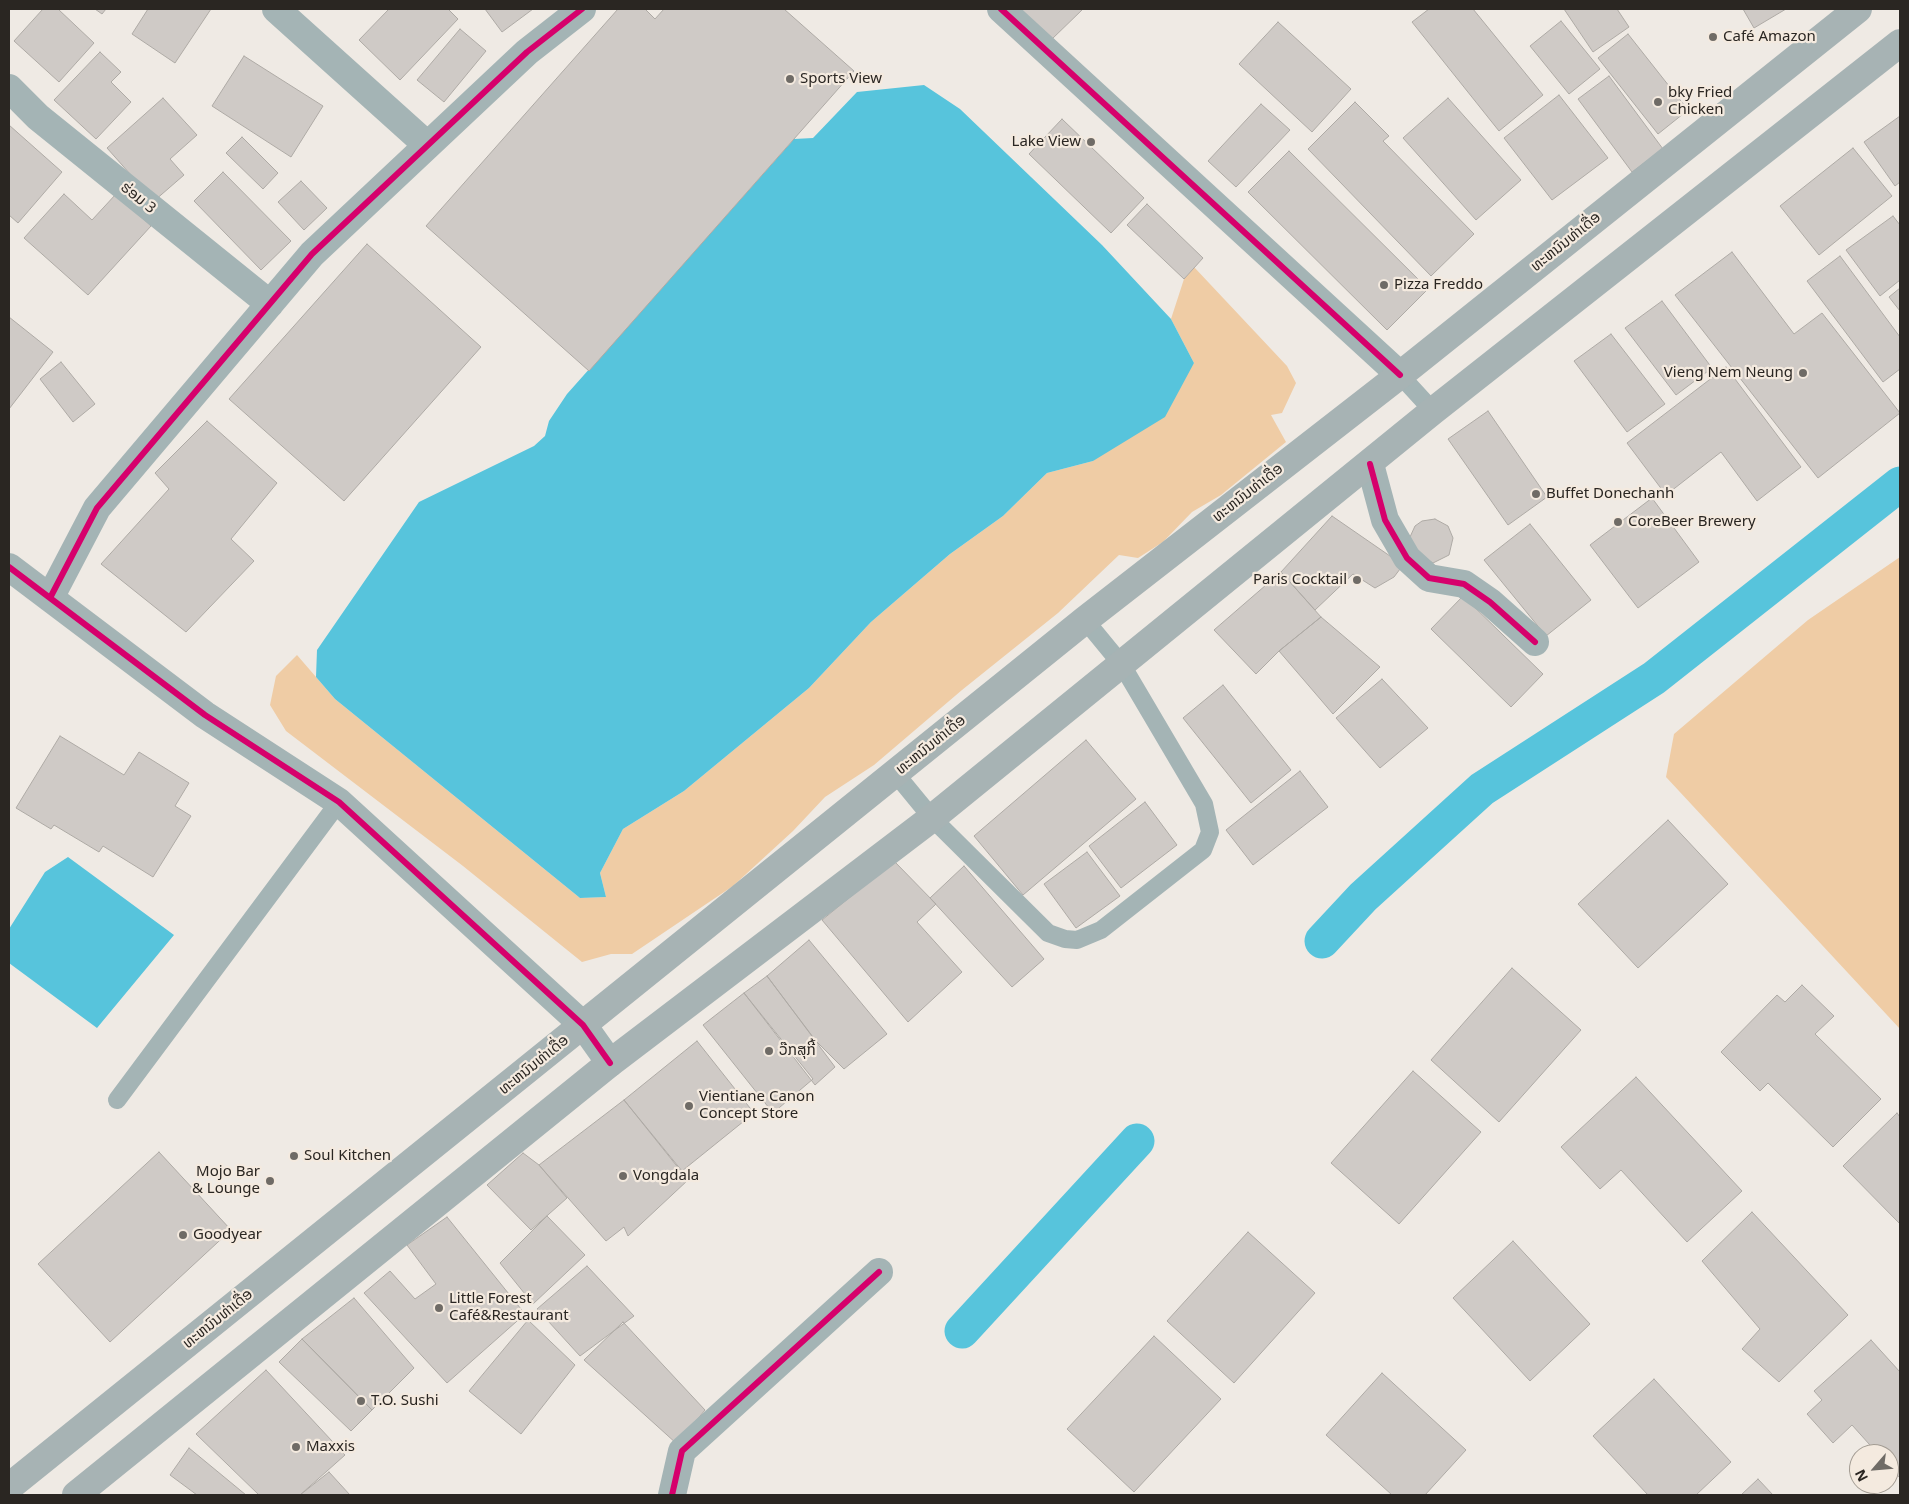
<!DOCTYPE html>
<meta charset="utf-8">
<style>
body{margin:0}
#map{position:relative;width:1909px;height:1504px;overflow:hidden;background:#efeae4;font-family:"Noto Sans",sans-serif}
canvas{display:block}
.frame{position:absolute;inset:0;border:10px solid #2a2622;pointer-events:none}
.north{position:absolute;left:1849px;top:1444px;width:50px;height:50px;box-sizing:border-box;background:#f4eadf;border:1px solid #a39c93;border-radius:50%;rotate:243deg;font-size:14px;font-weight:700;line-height:20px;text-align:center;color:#2a2622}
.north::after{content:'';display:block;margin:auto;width:18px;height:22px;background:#6f6b66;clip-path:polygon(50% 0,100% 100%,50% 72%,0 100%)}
</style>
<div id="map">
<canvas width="1909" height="1504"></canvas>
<div class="frame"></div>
<div class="north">N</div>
</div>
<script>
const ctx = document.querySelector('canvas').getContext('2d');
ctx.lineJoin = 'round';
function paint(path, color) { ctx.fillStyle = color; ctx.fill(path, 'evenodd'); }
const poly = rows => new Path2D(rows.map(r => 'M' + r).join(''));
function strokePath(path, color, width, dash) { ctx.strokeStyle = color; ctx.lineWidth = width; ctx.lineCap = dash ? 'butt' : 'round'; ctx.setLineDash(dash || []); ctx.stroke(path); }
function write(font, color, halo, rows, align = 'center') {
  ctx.font = font + ' "Noto Sans","Noto Sans Lao",sans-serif'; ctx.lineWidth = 4.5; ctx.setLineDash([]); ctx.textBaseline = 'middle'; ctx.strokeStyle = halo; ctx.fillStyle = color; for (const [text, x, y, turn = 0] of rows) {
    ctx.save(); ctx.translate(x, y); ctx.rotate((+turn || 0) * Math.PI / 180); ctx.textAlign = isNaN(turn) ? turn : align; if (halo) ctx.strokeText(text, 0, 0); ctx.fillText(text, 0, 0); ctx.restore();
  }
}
paint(poly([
 [1194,267,1287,366,1296,383,1282,413,1271,415,1286,442,1221,495,1192,512,1163,542,1138,558,1119,555,1058,613,962,690,874,765,825,797,793,831,733,886,632,954,611,954,582,962,463,866,286,731,270,705,276,676,297,655,335,699,580,898,606,897,600,873,623,829,684,791,809,688,871,622,950,554,1003,516,1047,473,1093,461,1194,363,1171,319,1184,279],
 [1900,557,1900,1029,1666,777,1674,734,1808,620]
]), '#efcca5');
paint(poly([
 [924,85,960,109,1102,245,1171,319,1194,363,1165,417,1093,461,1047,473,1003,516,950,554,871,622,809,688,684,791,623,829,600,873,606,897,580,898,335,699,316,677,317,650,419,502,534,446,545,436,549,421,567,394,794,139,813,138,857,92],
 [68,857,174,935,97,1028,9,963,9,929,45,872]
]), '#57c4dc');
strokePath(poly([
 [1322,941,1363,897,1482,789,1654,678,1900,484],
 [962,1331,1137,1141]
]), '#57c4dc', 35);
const building = poly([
 [43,9,58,9,94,43,59,82,14,41,43,9],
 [95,9,106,9,102,14,95,9],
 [148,9,211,9,175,63,132,34,148,9],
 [389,9,448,9,458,19,400,80,359,40,389,9],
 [485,9,533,9,502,32,485,9],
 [618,9,645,9,655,19,664,9,784,9,854,71,589,371,426,226,618,9],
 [1020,9,1083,9,1051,40,1020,9],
 [1429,9,1473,9,1543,95,1499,131,1412,22,1429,9],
 [1564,9,1617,9,1629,27,1593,52,1564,9],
 [1743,9,1786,9,1754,28,1743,9],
 [1561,21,1600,69,1569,94,1530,46,1561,21],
 [1278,22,1351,89,1312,132,1239,64,1278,22],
 [460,29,486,51,444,102,417,80,460,29],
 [1628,34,1688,110,1658,134,1598,58,1628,34],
 [100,52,121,72,111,82,131,102,96,139,54,100,100,52],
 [244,56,323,106,291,157,212,106,244,56],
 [1609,76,1663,149,1632,172,1578,99,1609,76],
 [1559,95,1608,158,1552,200,1504,138,1559,95],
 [163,98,197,135,170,159,184,175,154,201,107,148,163,98],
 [1448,98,1521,180,1476,220,1403,138,1448,98],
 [1355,102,1389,136,1383,141,1474,234,1431,276,1308,149,1355,102],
 [1261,104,1290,130,1236,187,1208,161,1261,104],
 [1900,116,1900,182,1895,186,1864,142,1900,116],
 [1062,119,1144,198,1111,233,1029,154,1062,119],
 [9,125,62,172,18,223,9,215,9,125],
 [242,137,278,173,263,189,226,153,242,137],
 [1853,148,1892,196,1819,255,1780,206,1853,148],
 [1289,151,1428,289,1387,330,1248,192,1289,151],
 [223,172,291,241,261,270,194,201,223,172],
 [301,181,327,208,304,230,278,202,301,181],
 [64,194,92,220,116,194,151,226,88,295,24,238,64,194],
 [1147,204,1203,258,1184,279,1127,225,1147,204],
 [1893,216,1900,225,1900,280,1880,296,1846,250,1893,216],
 [367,244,481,347,344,501,229,399,367,244],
 [1732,252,1794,334,1822,313,1900,413,1818,478,1675,295,1732,252],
 [1840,256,1900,337,1900,369,1883,382,1807,281,1840,256],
 [1900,288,1900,311,1889,297,1900,288],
 [1662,301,1712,368,1676,395,1625,328,1662,301],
 [9,317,53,352,9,409,9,317],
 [1611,334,1665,404,1627,432,1574,361,1611,334],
 [61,362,95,404,73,422,40,379,61,362],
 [1726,367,1801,467,1757,501,1721,452,1666,495,1627,443,1726,367],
 [1488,411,1547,497,1508,525,1448,439,1488,411],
 [207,421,277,483,231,539,254,561,186,632,101,564,169,489,155,473,207,421],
 [1652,498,1699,562,1638,608,1590,545,1652,498],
 [1332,516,1403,565,1394,577,1375,588,1353,574,1315,610,1281,572,1332,516],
 [1435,519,1448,526,1453,538,1449,555,1433,563,1412,550,1410,537,1415,526,1422,521,1435,519],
 [1530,524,1591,600,1546,636,1484,560,1530,524],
 [1281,572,1321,617,1279,651,1256,674,1214,630,1281,572],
 [1463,596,1543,674,1511,707,1431,629,1463,596],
 [1321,617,1380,667,1333,714,1279,651,1321,617],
 [1382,679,1428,728,1380,768,1336,718,1382,679],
 [1223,685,1291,770,1251,803,1183,718,1223,685],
 [60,736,124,775,139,752,189,783,175,806,191,816,153,877,103,846,99,852,54,825,51,829,16,808,60,736],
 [1086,740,1136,799,1023,895,974,836,1086,740],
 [1300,771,1328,807,1253,865,1226,830,1300,771],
 [1145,802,1177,845,1121,888,1089,846,1145,802],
 [1668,820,1728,884,1638,968,1578,904,1668,820],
 [1087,852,1120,896,1076,928,1044,884,1087,852],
 [894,861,936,904,917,922,962,972,908,1022,822,920,894,861],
 [964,866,1044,959,1012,987,930,898,964,866],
 [809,940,887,1034,844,1069,816,1041,767,976,809,940],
 [1512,968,1581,1030,1499,1122,1431,1060,1512,968],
 [767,976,835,1067,815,1085,744,993,767,976],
 [1802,985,1834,1016,1815,1034,1881,1099,1833,1147,1768,1083,1760,1091,1721,1052,1777,995,1785,1002,1802,985],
 [744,993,813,1079,773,1113,703,1025,744,993],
 [697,1041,754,1113,682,1171,624,1100,697,1041],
 [1413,1071,1481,1132,1399,1224,1331,1163,1413,1071],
 [1636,1077,1742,1191,1687,1242,1621,1170,1600,1189,1561,1147,1636,1077],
 [624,1100,688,1180,628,1236,624,1227,606,1241,539,1165,624,1100],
 [1897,1113,1900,1117,1900,1224,1843,1166,1897,1113],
 [159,1152,231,1230,110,1342,38,1264,159,1152],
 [523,1153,539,1165,567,1198,531,1230,487,1185,523,1153],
 [1752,1212,1848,1315,1779,1382,1742,1349,1760,1329,1702,1261,1752,1212],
 [547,1216,585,1255,533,1304,500,1263,547,1216],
 [447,1217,525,1314,447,1383,364,1293,390,1271,415,1299,436,1284,407,1245,447,1217],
 [1248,1232,1315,1293,1234,1383,1167,1321,1248,1232],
 [1513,1241,1590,1324,1530,1381,1453,1298,1513,1241],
 [587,1266,634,1316,580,1356,537,1309,587,1266],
 [354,1298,414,1368,372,1410,302,1339,354,1298],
 [528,1320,575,1365,521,1434,469,1391,528,1320],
 [623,1322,705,1410,677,1444,584,1360,623,1322],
 [1154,1336,1221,1399,1134,1492,1067,1429,1154,1336],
 [302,1339,372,1410,351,1431,279,1362,302,1339],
 [1871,1340,1900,1372,1900,1478,1889,1466,1889,1454,1878,1454,1852,1425,1833,1443,1807,1414,1822,1400,1814,1391,1871,1340],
 [266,1370,345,1455,300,1495,259,1495,196,1434,266,1370],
 [1382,1373,1466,1450,1425,1495,1392,1495,1326,1435,1382,1373],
 [1654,1379,1731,1462,1696,1495,1648,1495,1593,1436,1654,1379],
 [189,1448,246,1495,197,1495,170,1475,189,1448],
 [329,1472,350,1495,300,1495,329,1472],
 [1758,1479,1773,1495,1741,1495,1758,1479]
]);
paint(building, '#cfcac6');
strokePath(building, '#aeaaa5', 1);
strokePath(poly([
 [1400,375,1433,411],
 [895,773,932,818,1048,933,1065,939,1077,940,1101,930,1203,850,1210,832,1204,804,1122,665,1085,620],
 [117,1100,339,802]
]), '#a4b4b5', 18);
strokePath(poly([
 [276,9,426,144],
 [1001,9,1400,375],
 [9,88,38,117,270,304],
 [1370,464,1385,520,1407,558,1429,578,1464,584,1490,602,1535,642],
 [9,567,205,715,339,802,583,1025,610,1063],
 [50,598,97,508,312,254,527,52,582,9],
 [672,1495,682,1451,879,1272]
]), '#a4b4b5', 28);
strokePath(poly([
 [9,1487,1085,620,1400,375,1858,9],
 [76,1495,610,1063,932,818,1433,411,1900,43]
]), '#a7b3b4', 28);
strokePath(poly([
 [1001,9,1400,375],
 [1370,464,1385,520,1407,558,1429,578,1464,584,1490,602,1535,642],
 [9,567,205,715,339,802,583,1025,610,1063],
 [50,598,97,508,312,254,527,52,582,9],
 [672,1495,682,1451,879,1272]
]), '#d6006c', 6);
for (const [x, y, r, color] of [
 [1713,37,5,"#6f6b66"],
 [790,79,5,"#6f6b66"],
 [1658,102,5,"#6f6b66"],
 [1091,142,5,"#6f6b66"],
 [1384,285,5,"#6f6b66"],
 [1803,373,5,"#6f6b66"],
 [1536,494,5,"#6f6b66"],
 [1618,522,5,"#6f6b66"],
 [1357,580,5,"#6f6b66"],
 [769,1051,5,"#6f6b66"],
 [689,1106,5,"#6f6b66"],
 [294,1156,5,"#6f6b66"],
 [623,1176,5,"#6f6b66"],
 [270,1181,5,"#6f6b66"],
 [183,1235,5,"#6f6b66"],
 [439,1308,5,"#6f6b66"],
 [361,1401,5,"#6f6b66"],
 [296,1447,5,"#6f6b66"]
]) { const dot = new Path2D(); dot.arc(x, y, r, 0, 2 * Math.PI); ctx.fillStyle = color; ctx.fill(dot); strokePath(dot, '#f4eadf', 2); }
write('15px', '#2a2622', '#f4eadf', [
 ["Café Amazon",1723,37],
 ["Sports View",800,79],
 ["bky Fried",1668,93],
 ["Chicken",1668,110],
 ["Lake View",1081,142,"right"],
 ["Pizza Freddo",1394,285],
 ["Vieng Nem Neung",1793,373,"right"],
 ["Buffet Donechanh",1546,494],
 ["CoreBeer Brewery",1628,522],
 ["Paris Cocktail",1347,580,"right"],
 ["ວ໊ກສຸກີ້",779,1051],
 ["Vientiane Canon",699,1097],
 ["Concept Store",699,1114],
 ["Soul Kitchen",304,1156],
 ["Mojo Bar",260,1172,"right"],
 ["& Lounge",260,1189,"right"],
 ["Vongdala",633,1176],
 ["Goodyear",193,1235],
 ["Little Forest",449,1299],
 ["Café&Restaurant",449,1316],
 ["T.O. Sushi",371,1401],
 ["Maxxis",306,1447]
], 'left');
write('15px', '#2a2622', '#f4eadf', [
 ["ຮ່ອມ 3",138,198,39],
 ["ທະຫນົນທ່າເດື່ອ",1566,242,-39],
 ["ທະຫນົນທ່າເດື່ອ",1248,493,-38],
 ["ທະຫນົນທ່າເດື່ອ",931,745,-39],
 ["ທະຫນົນທ່າເດື່ອ",534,1065,-39],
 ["ທະຫນົນທ່າເດື່ອ",218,1319,-39]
]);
</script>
